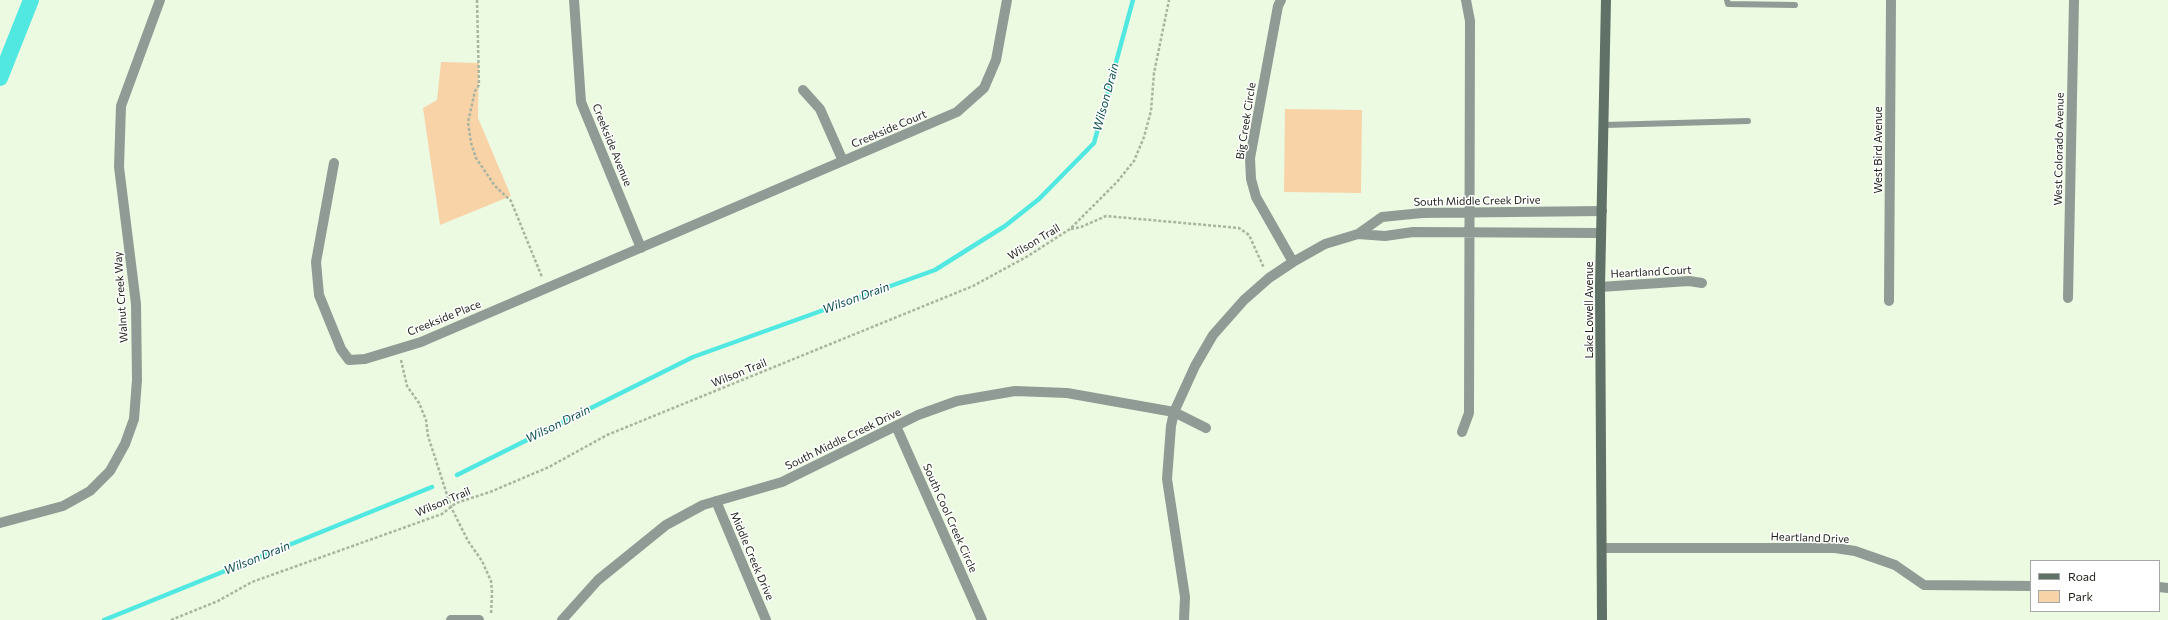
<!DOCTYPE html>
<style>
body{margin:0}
#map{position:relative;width:2168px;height:620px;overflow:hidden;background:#ecfae1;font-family:Commissioner,sans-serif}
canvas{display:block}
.legend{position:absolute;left:2030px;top:560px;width:130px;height:52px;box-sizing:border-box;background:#fff;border:1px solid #a6a8a5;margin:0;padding:5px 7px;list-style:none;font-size:12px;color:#21261d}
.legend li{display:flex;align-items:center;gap:8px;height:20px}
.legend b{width:20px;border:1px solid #a6a8a5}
</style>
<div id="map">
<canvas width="2168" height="620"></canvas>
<ul class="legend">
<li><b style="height:5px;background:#607168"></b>Road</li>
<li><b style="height:11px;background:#f8d3a8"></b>Park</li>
</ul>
</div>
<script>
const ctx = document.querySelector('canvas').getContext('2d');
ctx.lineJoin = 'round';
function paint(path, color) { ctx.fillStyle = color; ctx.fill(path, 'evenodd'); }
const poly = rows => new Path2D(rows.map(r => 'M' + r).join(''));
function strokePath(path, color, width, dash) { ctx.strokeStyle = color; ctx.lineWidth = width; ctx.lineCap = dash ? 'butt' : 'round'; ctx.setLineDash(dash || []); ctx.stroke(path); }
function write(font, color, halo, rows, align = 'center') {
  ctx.font = font + ' Commissioner,sans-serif'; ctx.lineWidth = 3; ctx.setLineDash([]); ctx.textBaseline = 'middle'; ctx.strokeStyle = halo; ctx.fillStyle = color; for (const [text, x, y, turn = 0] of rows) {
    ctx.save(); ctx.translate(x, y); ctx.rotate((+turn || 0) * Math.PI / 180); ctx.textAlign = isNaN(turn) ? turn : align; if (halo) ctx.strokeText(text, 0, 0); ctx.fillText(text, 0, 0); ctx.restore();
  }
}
paint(poly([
 [441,62,479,63,478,118,511,196,440,225,423,108,437,100],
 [1285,109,1362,110,1361,193,1284,192]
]), '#f8d3a8');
strokePath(poly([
 [457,475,693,357,935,270,1005,226,1039,199,1094,143,1133,0],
 [104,620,432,487]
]), '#52e8e2', 4.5);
strokePath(poly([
 [0,78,31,0]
]), '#52e8e2', 16);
strokePath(poly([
 [477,0,479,85,475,91,468,122,471,143,476,158,495,186,511,201,542,277],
 [1071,229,1081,227,1106,216,1239,228,1249,235,1264,268],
 [401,360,407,386,419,403,426,420,428,436,451,507,468,541,482,561,491,581,492,592,491,615],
 [171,620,218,601,252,582,442,514,456,503,490,492,549,467,607,435,973,286,1028,256,1070,229,1117,182,1134,161,1144,137,1151,111,1154,73,1169,0]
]), '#aab5a1', 2.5, [3, 2]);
strokePath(poly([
 [1727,0,1728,4,1795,5],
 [1605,125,1748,121]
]), '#909b95', 6);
strokePath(poly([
 [574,0,581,102,641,248],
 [1281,0,1278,6,1250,158,1251,179,1256,197,1293,262],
 [803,90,820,109,843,161],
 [334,163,316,262,319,295,341,349,349,360,365,359,421,342,957,112,984,88,996,60,1007,0],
 [1358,234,1385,236,1413,232,1601,233],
 [1600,287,1689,281,1702,283],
 [2068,298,2074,0],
 [1889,301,1891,0],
 [896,426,982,620],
 [1462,432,1469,413,1470,21,1466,0],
 [716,501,766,620],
 [0,523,63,506,90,491,110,471,125,444,134,419,137,380,136,304,119,167,121,106,160,0],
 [1603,548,1835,548,1855,551,1895,565,1924,585,2031,586],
 [2159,587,2168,588],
 [451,620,479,620],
 [562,620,598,580,666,525,703,505,782,482,918,415,957,401,1015,391,1067,393,1174,412,1206,428],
 [1184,620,1185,597,1167,479,1171,426,1174,412,1195,366,1213,335,1244,300,1269,278,1293,262,1325,244,1358,234,1382,217,1422,213,1602,211]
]), '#909b95', 10);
strokePath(poly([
 [1602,620,1600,287,1606,0]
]), '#607168', 10);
write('11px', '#21261d', '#fff', [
 ["Big Creek Circle",1246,121,-81],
 ["Creekside Court",889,129,-23],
 ["Creekside Avenue",612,145,68],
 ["West Colorado Avenue",2059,149,-89],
 ["West Bird Avenue",1878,150,-90],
 ["South Middle Creek Drive",1477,201,-1],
 ["Wilson Trail",1034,242,-31],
 ["Heartland Court",1651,272,-3],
 ["Walnut Creek Way",121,297,-94],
 ["Lake Lowell Avenue",1589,310,-90],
 ["Creekside Place",444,318,-22],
 ["Wilson Trail",739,373,-22],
 ["South Middle Creek Drive",843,439,-26],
 ["Wilson Trail",443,502,-23],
 ["South Cool Creek Circle",950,518,66],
 ["Heartland Drive",1810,538,2],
 ["Middle Creek Drive",752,556,67]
]);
write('italic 12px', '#0b4e4c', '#fff', [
 ["Wilson Drain",1106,97,-75],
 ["Wilson Drain",856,298,-20],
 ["Wilson Drain",558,424,-26],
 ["Wilson Drain",257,558,-22]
]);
</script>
